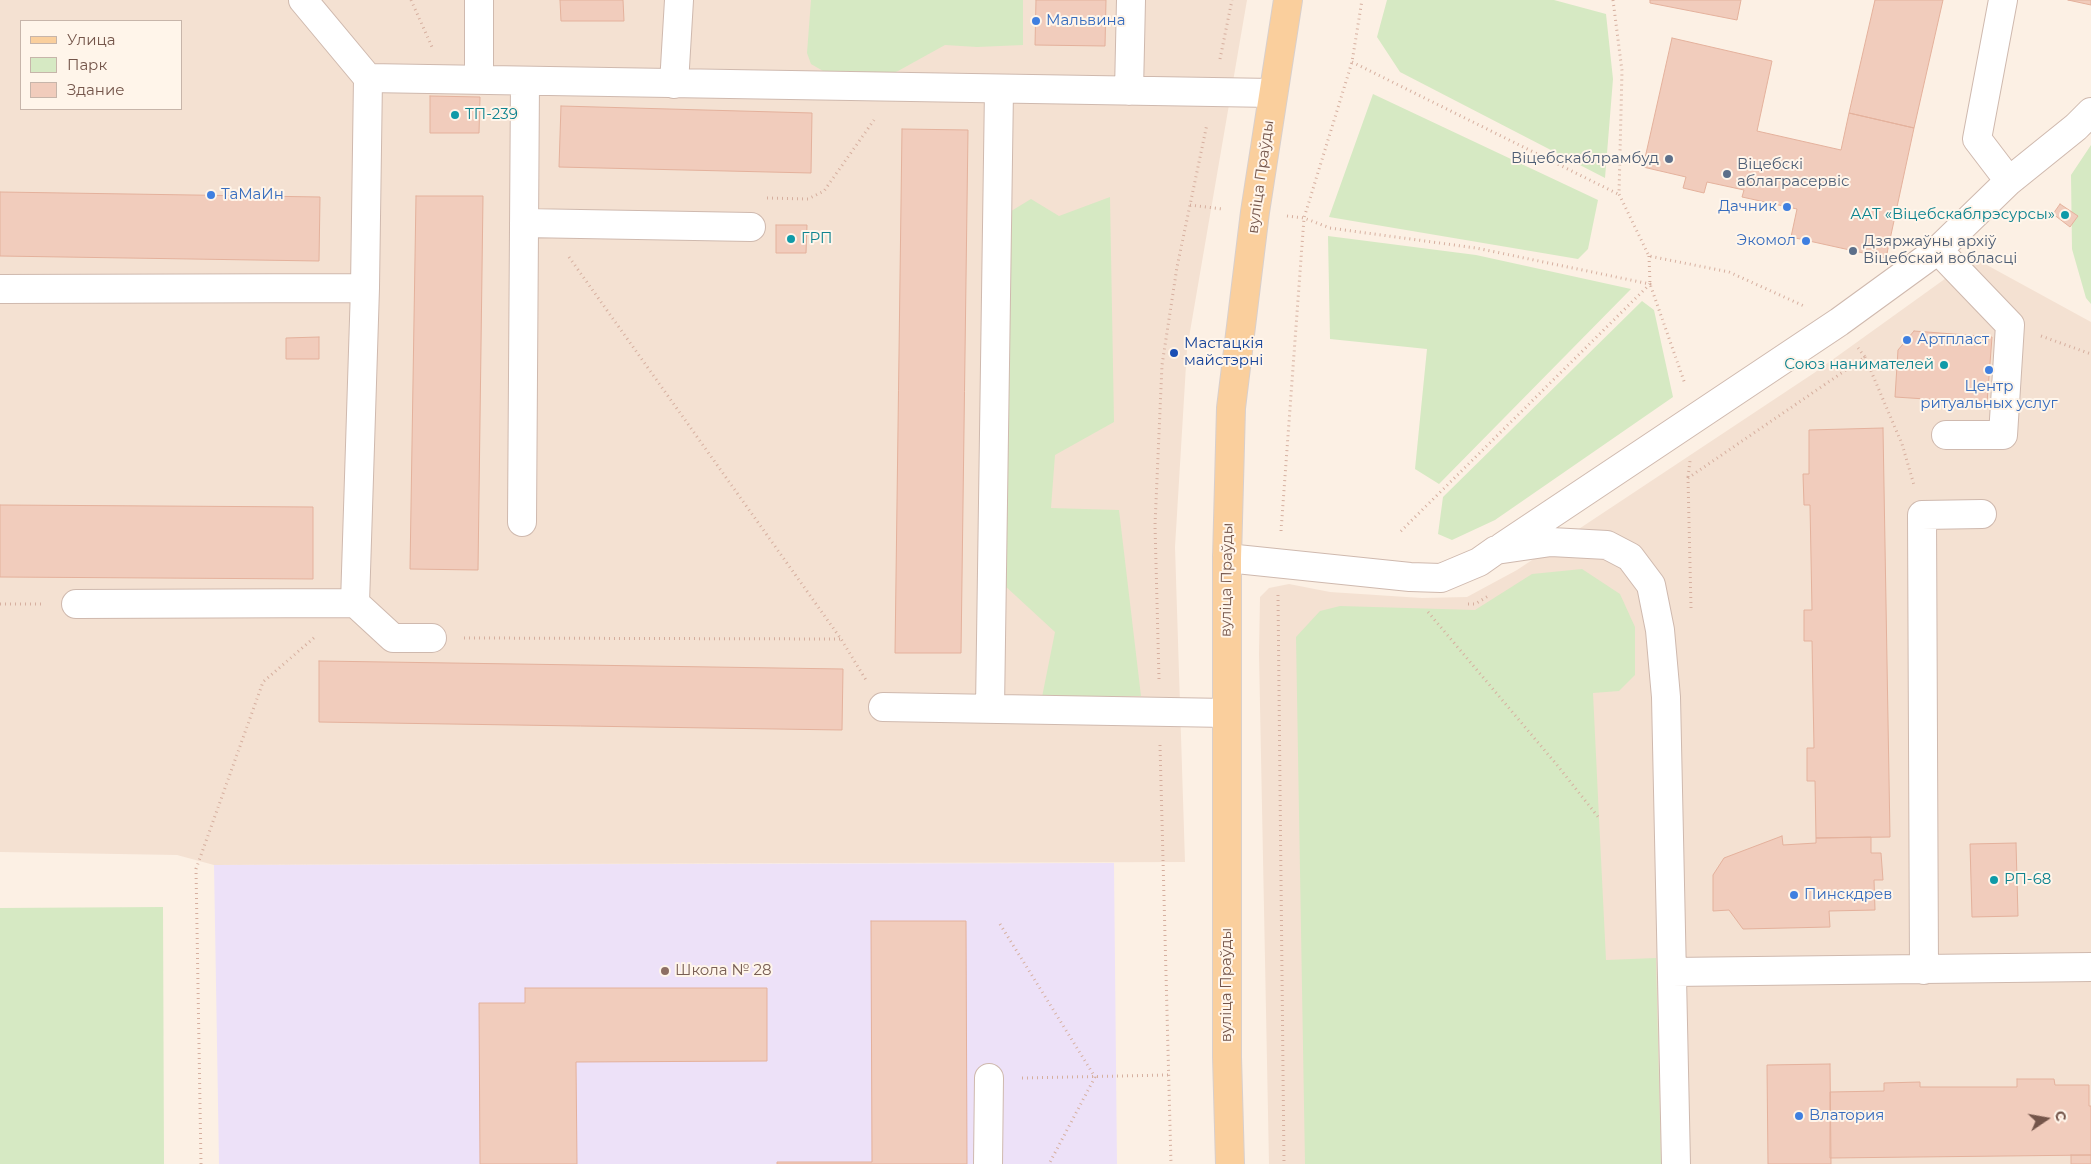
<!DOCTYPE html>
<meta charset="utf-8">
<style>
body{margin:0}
#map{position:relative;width:2091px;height:1164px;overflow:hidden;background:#fcf0e4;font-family:Montserrat,sans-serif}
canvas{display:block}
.legend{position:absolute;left:20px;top:20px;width:162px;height:90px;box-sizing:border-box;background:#fff5ea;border:1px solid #c7b5aa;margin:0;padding:6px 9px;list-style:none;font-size:15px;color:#74554a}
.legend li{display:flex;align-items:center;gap:10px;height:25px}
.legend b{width:25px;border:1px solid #c7b5aa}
.north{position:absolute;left:2021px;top:1094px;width:50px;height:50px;-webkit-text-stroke:4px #fff5ea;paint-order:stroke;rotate:78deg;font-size:14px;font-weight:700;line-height:20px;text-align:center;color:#74554a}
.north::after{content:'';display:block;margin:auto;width:18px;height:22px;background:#74554a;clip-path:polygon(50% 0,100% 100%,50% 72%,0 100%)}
</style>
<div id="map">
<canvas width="2091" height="1164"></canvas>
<ul class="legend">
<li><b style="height:6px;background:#facf9d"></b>Улица</li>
<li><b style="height:14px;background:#d6e9c3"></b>Парк</li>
<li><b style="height:14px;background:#f1ccbc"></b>Здание</li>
</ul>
<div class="north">С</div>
</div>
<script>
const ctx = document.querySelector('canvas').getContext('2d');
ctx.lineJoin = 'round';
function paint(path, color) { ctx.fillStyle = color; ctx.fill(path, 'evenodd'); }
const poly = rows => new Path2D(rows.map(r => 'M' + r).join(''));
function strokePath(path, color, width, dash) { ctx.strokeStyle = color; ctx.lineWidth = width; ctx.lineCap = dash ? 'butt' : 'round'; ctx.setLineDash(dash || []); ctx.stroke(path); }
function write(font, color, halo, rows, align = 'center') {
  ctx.font = font + ' Montserrat,sans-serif'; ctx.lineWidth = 4; ctx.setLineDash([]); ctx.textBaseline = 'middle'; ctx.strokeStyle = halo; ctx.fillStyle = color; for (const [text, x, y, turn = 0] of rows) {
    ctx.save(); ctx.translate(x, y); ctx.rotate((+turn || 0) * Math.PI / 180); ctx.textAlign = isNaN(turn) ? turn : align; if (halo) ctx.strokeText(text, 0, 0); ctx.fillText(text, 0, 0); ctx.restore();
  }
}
paint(poly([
 [0,0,1247,0,1187,349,1175,547,1185,862,214,865,177,855,0,852],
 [21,21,181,21,181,109,21,109],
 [1974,258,2091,322,2091,1164,1269,1164,1259,654,1260,597,1269,588,1289,584,1330,592,1422,598,1467,597,1517,570,1814,373]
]), '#f4e1d2');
paint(poly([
 [1114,863,1117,1164,219,1164,214,865]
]), '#ede1f8');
paint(poly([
 [811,0,1023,0,1023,45,977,47,945,45,898,71,880,78,830,75,811,64,807,53],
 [1387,0,1554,0,1606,14,1613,79,1605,178,1400,72,1377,37],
 [1373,94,1598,200,1588,249,1578,259,1329,217],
 [2091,145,2091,304,2086,298,2072,249,2071,175],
 [1110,197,1114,422,1055,455,1051,508,1119,510,1141,696,1042,697,1055,632,1003,584,1008,213,1031,199,1059,216],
 [1328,236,1476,255,1631,289,1439,484,1415,469,1427,349,1330,339],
 [1642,301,1654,310,1673,397,1495,520,1452,540,1438,534,1443,497],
 [1582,569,1620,594,1635,627,1635,675,1619,691,1593,693,1599,818,1606,960,1656,958,1661,1164,1305,1164,1296,637,1320,611,1340,606,1475,610,1532,574],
 [163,907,164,1164,0,1164,0,908]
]), '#d6e9c3');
const building = poly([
 [560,0,623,0,624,21,561,21,560,0],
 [1036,0,1106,0,1105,46,1035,45,1036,0],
 [1650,0,1741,0,1737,20,1650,3,1650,0],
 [1875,0,1943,0,1914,128,1849,113,1875,0],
 [2068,0,2091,0,2091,5,2068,0],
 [1672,38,1772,61,1757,131,1841,150,1849,113,1914,128,1886,258,1791,237,1797,209,1742,197,1744,190,1707,182,1704,193,1683,188,1686,177,1643,167,1672,38],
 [430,96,480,97,479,133,430,133,430,96],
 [561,106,812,113,811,173,559,167,561,106],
 [902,129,968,130,961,653,895,653,902,129],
 [0,192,320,197,319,261,0,256,0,192],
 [416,196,483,196,478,570,410,569,416,196],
 [2060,204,2078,216,2070,227,2053,214,2060,204],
 [776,225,807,225,806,253,776,253,776,225],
 [1914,331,1992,337,1987,403,1895,397,1898,350,1914,331],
 [319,337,319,359,286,359,286,338,319,337],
 [1883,428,1890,837,1816,838,1815,781,1807,781,1807,748,1814,748,1812,641,1804,641,1804,610,1812,610,1810,505,1804,505,1803,474,1809,474,1809,430,1883,428],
 [0,505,313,507,313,579,0,577,0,505],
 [319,661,843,669,842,730,319,722,319,661],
 [1782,836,1783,845,1816,843,1816,838,1871,837,1871,853,1881,853,1883,880,1874,880,1875,910,1829,911,1830,927,1743,929,1729,910,1713,911,1713,875,1724,858,1782,836],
 [2016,843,2018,916,1972,917,1970,844,2016,843],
 [871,921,966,921,967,1164,777,1164,777,1162,872,1162,871,921],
 [525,988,767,988,767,1061,576,1062,577,1164,480,1164,479,1003,525,1003,525,988],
 [1830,1064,1831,1164,1768,1164,1767,1065,1830,1064],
 [2017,1079,2054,1079,2055,1085,2089,1085,2089,1106,2091,1106,2091,1155,1830,1158,1830,1092,1884,1091,1884,1083,1920,1082,1920,1087,2017,1087,2017,1079],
 [2071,1155,2091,1155,2091,1164,2071,1164,2071,1155]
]);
paint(building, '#f1ccbc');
strokePath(building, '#e4b19c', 1);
const minor = poly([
 [303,0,368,78],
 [2003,0,1977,139,2009,181],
 [479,80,479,0],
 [674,84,679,0],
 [1129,91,1131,0],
 [524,223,751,227],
 [1938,250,2010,325,2003,435,1946,435],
 [0,289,365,288],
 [522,522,525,81],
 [1502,547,1839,322,1938,250,2009,181,2076,127,2091,112],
 [1227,558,1410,577,1441,578,1479,562,1496,550,1551,542,1607,545,1630,557,1651,585,1660,630,1666,697,1676,1164],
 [355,603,365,288,368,78,1273,93],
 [76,604,355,603,393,638,432,638],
 [883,707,1227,713],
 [990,708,999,89],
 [1924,970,1922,515,1982,514],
 [1672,972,2091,967],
 [988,1164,989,1078]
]);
const major = poly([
 [1230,1164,1227,1057,1227,558,1231,408,1255,212,1288,0]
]);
strokePath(minor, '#cfb9ae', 30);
strokePath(major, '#d8cfcc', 30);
strokePath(poly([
 [411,0,432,47],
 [1613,0,1622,71,1619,194,1649,256,1729,272,1804,306],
 [1220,59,1232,0],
 [1352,62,1618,194],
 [767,198,808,199,824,191,874,120],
 [1190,205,1222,209],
 [1287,216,1304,218,1330,228,1476,248,1650,284,1400,532],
 [1649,256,1650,284,1685,384],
 [569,257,841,639,866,680],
 [2041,336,2091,354],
 [1865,357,1902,444,1914,485],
 [1688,477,1690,461],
 [1281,531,1304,218,1352,62,1362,0],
 [1278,595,1284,1164],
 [0,604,43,604],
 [1468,604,1475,604,1490,595],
 [1691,608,1688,478,1865,357,1858,348],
 [1428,612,1557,765,1599,818],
 [464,638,840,639],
 [1159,679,1155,525,1162,365,1177,267,1207,124],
 [1160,745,1171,1164],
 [1000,924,1095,1077,1049,1164],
 [1022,1078,1168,1075],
 [201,1164,196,869,263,682,316,636]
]), '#d6af9f', 3, [1, 4]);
strokePath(minor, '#fff', 28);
strokePath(major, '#facf9d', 28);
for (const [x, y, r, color] of [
 [1036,21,5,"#3f7fe0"],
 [455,115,5,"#0f9aa8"],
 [1669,159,5,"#5c6f8a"],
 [1727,174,5,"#5c6f8a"],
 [211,195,5,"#3f7fe0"],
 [1787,207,5,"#3f7fe0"],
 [2065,215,5,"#0f9aa8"],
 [791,239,5,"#0f9aa8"],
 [1806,241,5,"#3f7fe0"],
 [1853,251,5,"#5c6f8a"],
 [1907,340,5,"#3f7fe0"],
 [1174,353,5,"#1a4fb4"],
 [1944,365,5,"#0f9aa8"],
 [1989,370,5,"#3f7fe0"],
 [1994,880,5,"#0f9aa8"],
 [1794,895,5,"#3f7fe0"],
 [665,971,5,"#8d6e63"],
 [1799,1116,5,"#3f7fe0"]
]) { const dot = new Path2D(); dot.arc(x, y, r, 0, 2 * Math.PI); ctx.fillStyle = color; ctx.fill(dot); strokePath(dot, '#fff5ea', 2); }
write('15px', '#366cbe', '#fff5ea', [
 ["Мальвина",1046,21],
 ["ТаМаИн",221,195],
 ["Дачник",1777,207,"right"],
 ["Экомол",1796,241,"right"],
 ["Артпласт",1917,340],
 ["Центр",1989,387,"center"],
 ["ритуальных услуг",1989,404,"center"],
 ["Пинскдрев",1804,895],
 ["Влатория",1809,1116]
], 'left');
write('15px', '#0d838f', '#fff5ea', [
 ["ТП-239",465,115],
 ["ААТ «Віцебскаблрэсурсы»",2055,215,"right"],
 ["ГРП",801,239],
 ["Союз нанимателей",1934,365,"right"],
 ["РП-68",2004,880]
], 'left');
write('15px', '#4e5e75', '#fff5ea', [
 ["Віцебскаблрамбуд",1659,159,"right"],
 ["Віцебскі",1737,165],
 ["аблаграсервіс",1737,182],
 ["Дзяржаўны архіў",1863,242],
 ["Віцебскай вобласці",1863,259]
], 'left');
write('15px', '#74554a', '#fff5ea', [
 ["вуліца Праўды",1261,177,-82],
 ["вуліца Праўды",1227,580,-89],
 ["вуліца Праўды",1227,985,-90]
]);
write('15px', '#164399', '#fff5ea', [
 ["Мастацкія",1184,344],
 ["майстэрні",1184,361]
], 'left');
write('15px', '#785e54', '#fff5ea', [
 ["Школа № 28",675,971]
], 'left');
</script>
